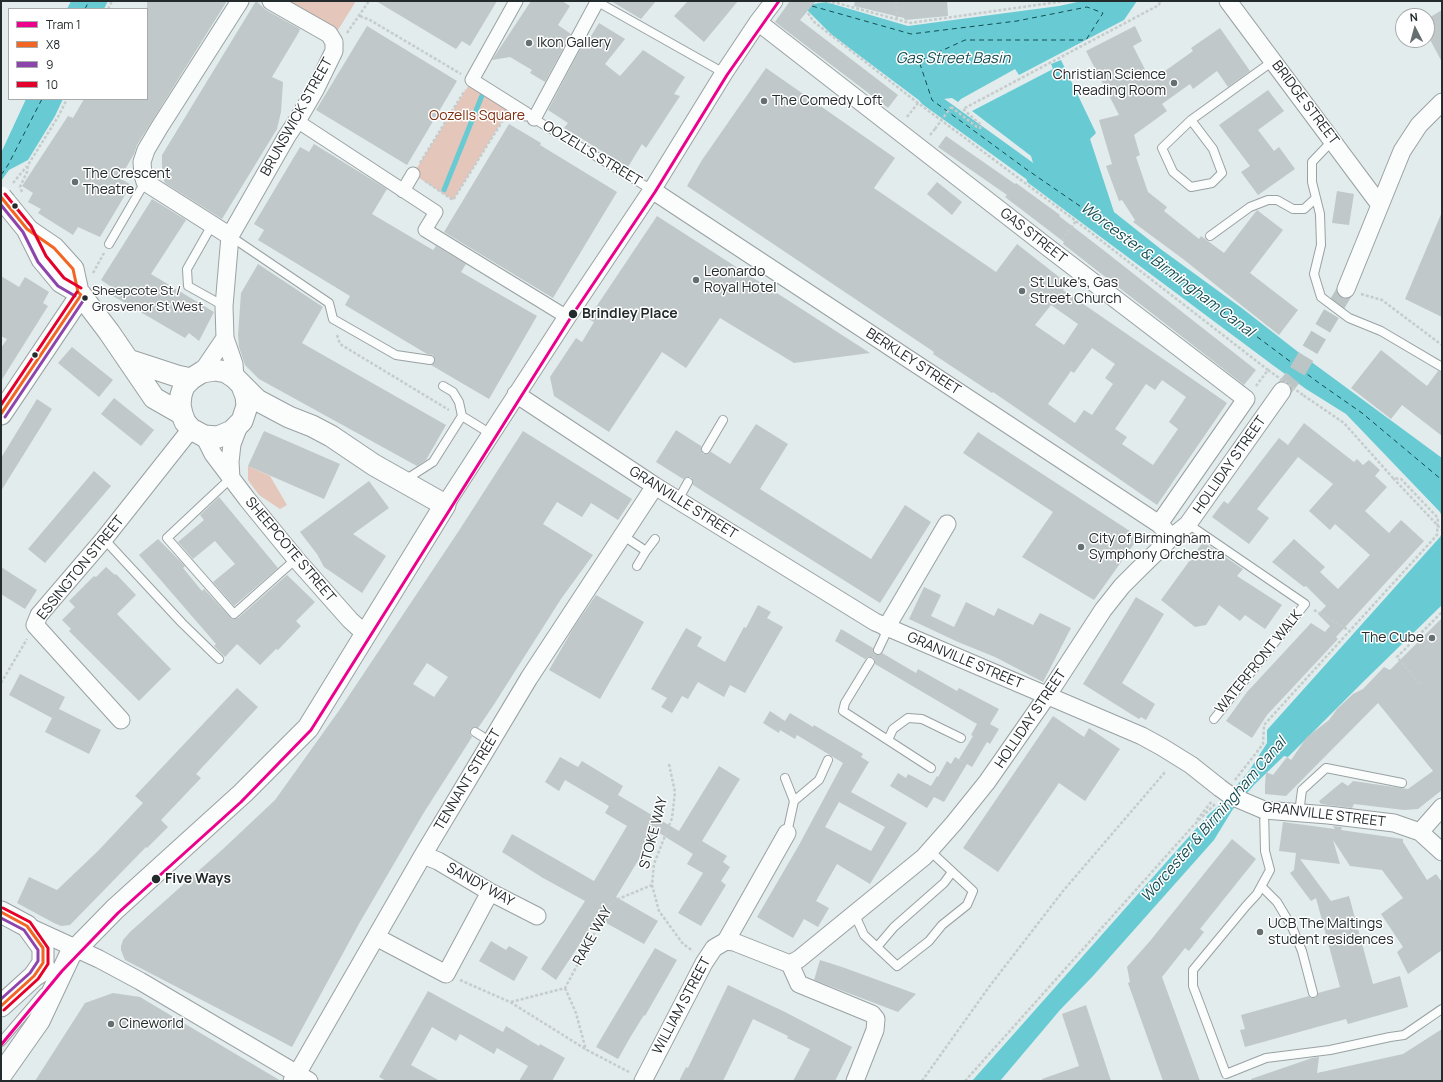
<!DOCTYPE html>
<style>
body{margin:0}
#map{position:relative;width:1443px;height:1082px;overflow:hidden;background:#e2eced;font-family:Manrope,sans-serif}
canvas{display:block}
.frame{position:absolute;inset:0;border:2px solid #242b2c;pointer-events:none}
.legend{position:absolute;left:8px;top:8px;width:140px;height:92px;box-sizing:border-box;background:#fff;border:1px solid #a7aaab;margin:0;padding:5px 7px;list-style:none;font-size:12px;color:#242b2c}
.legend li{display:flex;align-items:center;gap:8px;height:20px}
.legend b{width:20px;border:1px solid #a7aaab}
.north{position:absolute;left:1395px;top:8px;width:40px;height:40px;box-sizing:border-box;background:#fff;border:1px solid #a7aaab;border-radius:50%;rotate:354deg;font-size:11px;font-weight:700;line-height:16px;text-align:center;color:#242b2c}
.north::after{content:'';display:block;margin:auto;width:14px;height:18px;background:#666f70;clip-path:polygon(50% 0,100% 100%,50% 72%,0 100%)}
</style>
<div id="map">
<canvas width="1443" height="1082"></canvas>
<div class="frame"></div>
<ul class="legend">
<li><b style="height:5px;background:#ec008c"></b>Tram 1</li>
<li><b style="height:5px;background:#f26522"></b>X8</li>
<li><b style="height:5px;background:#8e44ad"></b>9</li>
<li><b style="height:5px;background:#e4002b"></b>10</li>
</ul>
<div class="north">N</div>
</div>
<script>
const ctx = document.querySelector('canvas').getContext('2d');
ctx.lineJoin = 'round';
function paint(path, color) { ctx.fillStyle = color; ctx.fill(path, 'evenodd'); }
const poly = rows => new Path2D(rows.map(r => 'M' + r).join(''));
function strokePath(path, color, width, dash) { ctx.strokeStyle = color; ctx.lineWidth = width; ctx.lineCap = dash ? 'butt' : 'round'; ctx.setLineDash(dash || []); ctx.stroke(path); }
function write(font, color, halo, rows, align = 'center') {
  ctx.font = font + ' Manrope,sans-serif'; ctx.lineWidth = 3; ctx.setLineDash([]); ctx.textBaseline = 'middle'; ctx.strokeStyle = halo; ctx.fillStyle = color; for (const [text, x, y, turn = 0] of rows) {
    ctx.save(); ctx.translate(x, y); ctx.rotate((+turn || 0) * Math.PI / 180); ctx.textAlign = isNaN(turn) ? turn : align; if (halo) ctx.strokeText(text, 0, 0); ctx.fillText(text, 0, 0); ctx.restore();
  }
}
paint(poly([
 [290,1,356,1,338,30,295,7],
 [472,80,512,105,453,200,413,174],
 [248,466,270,476,287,505,280,509,259,495,248,480]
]), '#e4c6ba');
paint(poly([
 [71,1,108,1,104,9,67,9],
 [1082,1,1137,1,1124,20,1019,75,1015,69,961,99,958,102,952,98,943,99,946,108,945,111,936,113,832,35,807,10,813,4,826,2,908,26,1059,6],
 [1061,60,1096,133,1090,139,1114,212,1162,250,1243,309,1302,355,1442,458,1442,517,1440,512,1346,414,1306,389,1274,366,1027,182,1026,169,1028,167,1034,166,1031,156,972,111,1053,69,1051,64],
 [26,99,63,99,55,116,28,160,9,170,1,181,1,153],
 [1442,533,1442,605,1364,681,1288,757,1284,756,1255,784,1233,809,1214,840,1093,976,1060,1010,1000,1081,972,1081,1209,814,1221,804,1249,771,1267,743,1267,730,1440,537]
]), '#68cbd4');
strokePath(poly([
 [444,190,483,93]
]), '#68cbd4', 5);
strokePath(poly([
 [927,97,1045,182]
]), '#68cbd4', 17);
strokePath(poly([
 [812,6,911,34,1017,21,1087,7,1103,13,1086,40,965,40,919,61,932,100,1026,169,1106,224,1319,383,1362,413,1442,480],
 [85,9,89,1],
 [1,175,8,165,42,99]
]), '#144d52', 1, [5, 4]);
paint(poly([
 [147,1,227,1,137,145,134,154,120,178,131,185,100,237,78,227,73,235,38,213,41,209,28,202,33,193,22,186,68,116,73,118,84,99,147,99],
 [256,1,266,10,300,29,299,32,272,77,283,82,281,112,277,129,222,219,165,183,162,176,162,155],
 [376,1,497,1,470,46,462,41,456,49],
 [531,1,562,1,570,6,558,25,571,34,545,82,530,73,532,70,510,57,492,60],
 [611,1,656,1,641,19],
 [688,1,738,1,704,42,674,16],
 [790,1,816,1,800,20,898,95,888,108,775,22],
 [855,1,947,1,948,16,905,20,904,18,854,6],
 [1442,10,1442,62,1427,34,1427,19],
 [599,23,625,39,605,64,620,76,643,50,685,77,674,94,680,96,646,148,642,144,628,167,564,128,568,123,548,110,584,42,586,44],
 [367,26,457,81,407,165,316,110],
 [1135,26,1142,41,1133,46,1151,81,1193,51,1191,48,1220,28,1250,71,1228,87,1217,71,1193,89,1190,84,1162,104,1167,111,1134,135,1140,155,1136,157,1148,192,1167,207,1164,211,1199,239,1201,236,1224,253,1257,210,1283,230,1250,273,1298,310,1279,335,1183,259,1133,222,1135,220,1122,200,1119,201,1106,166,1112,164,1099,120,1119,115,1086,51],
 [766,68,895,158,874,188,996,272,1017,244,1068,284,1063,290,1227,403,1157,505,993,392,992,393,933,354,934,352,687,186,702,160],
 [1051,305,1078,324,1064,345,1035,325],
 [1092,348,1115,364,1105,378,1113,384,1092,415,1084,410,1075,423,1048,404,1071,371,1074,373],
 [1162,380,1186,397,1169,422,1178,429,1153,465,1122,444,1127,437,1115,429,1146,384,1155,390],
 [1268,90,1284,111,1258,130,1274,151,1279,147,1295,169,1258,195,1241,172,1250,166,1219,125],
 [509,124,541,143,540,145,617,192,553,298,444,232],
 [946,136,1015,184,1016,183,1060,215,1059,216,1102,249,1256,370,1244,385,1063,244,1064,242,1005,197,1007,195,938,147],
 [314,144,387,189,372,214,433,250,436,246,466,264,461,272,537,316,489,399,431,365,435,361,433,355,427,354,345,305,350,296,258,240,264,230,254,224,300,147,309,152],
 [937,182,962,202,952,215,927,194],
 [1337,191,1354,194,1349,225,1332,223],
 [152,199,186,220,151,274,214,312,199,341,189,333,185,338,113,296,116,290,101,280],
 [1442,212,1442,317,1405,299],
 [657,216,870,353,794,363,720,318,686,368,662,352,609,432,554,396,550,377,576,338,582,342,594,322,588,319],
 [258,264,323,307,302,343,446,425,426,460,417,466,259,379,245,365,239,347,238,335,241,293],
 [1,276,19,287,25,277,49,292,43,303,48,306,1,381,1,348,7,339,1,336],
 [72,347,113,380,99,397,58,363],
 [1381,350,1427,386,1438,371,1442,372,1442,436,1402,405,1391,419,1351,388],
 [114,398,154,430,141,446,101,414],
 [37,399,52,409,1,491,1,458],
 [1304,423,1354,462,1357,459,1363,465,1369,460,1380,470,1375,476,1387,487,1365,511,1389,533,1401,520,1424,541,1336,637,1338,639,1267,715,1252,738,1226,721,1247,692,1311,623,1325,632,1330,626,1318,614,1326,606,1306,586,1304,587,1272,562,1294,539,1325,567,1320,572,1338,589,1370,555,1335,524,1330,530,1309,511,1333,484,1298,457,1257,509,1269,518,1249,544,1212,517,1224,501,1228,504,1279,438,1288,445],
 [756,424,788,444,760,489,871,559,905,505,931,522,880,603,693,485,693,482,691,477,688,477,683,479,656,462,676,430,701,446,701,449,703,454,706,454,711,452,730,464],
 [264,431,340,464,324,499,248,466],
 [523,431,632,499,618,520,591,503,582,517,557,502,543,524,593,555,561,599,493,706,478,728,475,727,470,729,470,734,472,737,423,814,360,922,292,1047,125,960,121,950,121,946,123,940,130,932,223,849,275,800,338,712,460,529],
 [427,663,448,677,434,697,413,684],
 [978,432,1139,537,1094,600,1022,557,1053,512,963,453],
 [94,471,111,486,45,563,28,549],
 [369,481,389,508,353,534,386,556,362,593,324,567,317,554,300,532],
 [219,497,278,568,234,606,213,582,235,564,215,541,193,559,178,542,204,520,200,515],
 [158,539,185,566,183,568,202,591,204,589,232,619,238,618,287,575,315,602,296,621,301,626,278,650,276,649,260,665,237,644,225,657,214,646,216,644,139,555],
 [1203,542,1243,569,1237,576,1282,605,1265,629,1245,615,1240,621,1219,605,1206,625,1195,627,1161,600],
 [1,567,37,590,25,609,1,594],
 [106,567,115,575,116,574,136,595,117,614,171,669,139,701,69,631,71,629,62,620,75,607,69,601,94,576,96,577],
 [924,587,941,595,931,616,954,627,966,602,994,616,998,608,1033,625,1040,613,1071,628,1043,682,995,657,958,642,909,619],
 [596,595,644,622,600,699,549,670,574,627],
 [1136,597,1164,614,1122,683,1155,704,1146,720,1141,717,1139,719,1083,684],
 [758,605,771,612,767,618,783,627,745,693,730,685,724,697,698,682,688,699,682,696,672,713,661,707,667,698,651,689,686,628,702,637,697,646,725,662,744,627,746,628],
 [1442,618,1442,790,1418,809,1404,810,1354,804,1352,808,1321,804,1319,801,1342,782,1348,786,1353,781,1408,789,1433,771,1378,703,1286,796,1265,794,1265,785,1266,772,1273,775,1287,757,1291,760,1307,737,1329,720,1337,709,1353,694,1363,689,1384,667,1390,670],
 [841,629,873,648,873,651,875,655,879,655,882,653,916,673,918,669,957,691,959,688,999,709,990,724,999,729,990,744,987,742,972,767,959,759,973,736,971,735,977,724,875,664,875,660,873,657,868,657,865,659,835,641],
 [20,674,65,697,59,709,101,730,89,754,45,732,52,718,9,695],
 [237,688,258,707,196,774,201,778,161,820,168,827,147,848,146,847,70,925,61,926,54,923,17,903,29,877,57,890,98,851,143,803,135,796],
 [770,711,785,721,790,713,813,727,814,725,863,754,861,757,869,762,851,792,907,823,870,884,837,864,816,901,829,908,818,927,804,919,793,938,757,917,799,845,843,763,797,735,795,739,780,730,779,733,763,723],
 [839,802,885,827,871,851,825,827],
 [1053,716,1084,737,1089,728,1120,749,1085,801,1059,783,998,872,963,848],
 [560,757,578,767,582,761,623,786,618,795,679,831,719,766,740,779,702,841,727,856,723,862,730,867,721,881,726,885,701,926,678,913,703,873,687,864,693,854,656,831,616,897,658,921,644,944,597,918,556,980,541,969,585,901,543,878,502,852,512,834,594,881,627,826,605,813,609,806,565,780,559,791,545,782],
 [955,757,967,764,944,802,934,797,927,808,890,786,898,773,906,778,908,774,931,786,937,776,938,777,947,761,951,764],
 [1283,822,1335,829,1333,826,1342,827,1341,830,1403,839,1403,842,1427,880,1436,874,1442,882,1442,950,1408,974,1397,952,1403,947,1381,914,1403,898,1382,870,1350,866,1333,840,1340,864,1300,859,1331,901,1349,896,1373,984,1400,976,1408,1007,1348,1024,1346,1019,1245,1047,1240,1030,1245,1029,1241,1015,1309,996,1311,998,1315,998,1318,993,1340,987,1316,898,1311,901,1290,873,1294,870,1296,853,1279,851],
 [1232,839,1256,859,1200,929,1204,932,1189,951,1185,948,1162,977,1200,1081,1163,1081,1128,983,1130,982,1127,967,1150,941],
 [491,941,506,950,509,946,528,957,514,981,479,961],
 [655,948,677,960,645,1016,644,1015,631,1036,618,1059,596,1047],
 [820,960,842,967,916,994,898,1012,814,980],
 [728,985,785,1012,852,1047,835,1081,793,1081,810,1049,787,1038,788,1036,753,1019,723,1081,679,1081,686,1067,688,1068],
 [428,991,503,1032,506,1026,539,1046,540,1044,565,1058,552,1081,519,1081,528,1066,497,1048,494,1054,460,1034,456,1041,432,1027,411,1065,440,1081,386,1081,379,1077],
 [113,993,140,997,281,1081,35,1081,85,1003],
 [1086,1005,1111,1081,1043,1081,1042,1079,1079,1066,1062,1014],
 [1442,1029,1442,1081,1252,1081,1251,1079,1312,1058,1319,1057,1317,1073,1403,1054]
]), '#c0c8c9');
strokePath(poly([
 [1282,391,1295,375,1346,289]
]), '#bcc5c6', 17, [17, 8]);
const service = poly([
 [596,1,724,73],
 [531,117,652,190],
 [1191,120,1213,149,1222,173,1212,183,1191,187,1173,172,1162,148,1191,120,1273,61],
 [1333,140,1312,162,1312,182,1320,214,1321,245,1314,274,1321,297,1349,318,1381,331,1442,367],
 [212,225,187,269,188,286,224,306],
 [230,236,329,303,333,319,396,355,430,360],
 [1210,236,1250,207,1268,200,1277,200,1293,209,1304,209,1316,198],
 [109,244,145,182],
 [462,416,491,434],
 [706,449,723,420],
 [231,478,167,538,234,614,296,559],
 [405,480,433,462,462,416,459,402,453,392,443,386],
 [678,500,688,482],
 [1188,524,1305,604,1214,719],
 [622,535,646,551],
 [104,539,182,623,219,659],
 [637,566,646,551,655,539],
 [878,650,888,629],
 [870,662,845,703,843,711,931,768],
 [475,732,491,742],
 [888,740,893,729,908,718,922,719,961,738],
 [785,778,794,801,787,833],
 [794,801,819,780,828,760],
 [1264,810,1265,851,1270,870,1257,894,1246,906,1193,970,1193,986,1226,1074,1266,1058,1330,1050,1390,1037,1404,1035,1442,1009],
 [1299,813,1302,790,1326,768,1402,783],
 [1262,887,1277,902,1292,927,1302,951,1313,993],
 [854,913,864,935,897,966,929,941,942,925,967,905,973,891,930,851],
 [877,947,894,927,944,883,952,872],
 [1,1042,43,993]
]);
const pedestrian = poly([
 [516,1,472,80,526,114],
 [534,119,597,2],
 [297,121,436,212,425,230,567,317],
 [403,191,413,174]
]);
const minor = poly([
 [1228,1,1380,205],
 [758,22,1050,249,1246,399,1159,524],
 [652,190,1159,524,1166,531],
 [230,236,145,182,143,175,142,162,146,150,159,128,240,1],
 [1346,289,1402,151,1419,125,1442,102],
 [202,372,225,338],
 [235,378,234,364,225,338,224,306,230,236,287,136,297,121,315,90,334,51,334,42,329,34,271,1],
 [516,394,655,486,875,622,1142,736,1162,747,1191,765,1220,788],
 [204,436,213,454,247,499,296,559,350,620,362,631,367,634],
 [231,478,230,462,232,444,240,423],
 [445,505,567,317,652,190,724,73,758,22,774,1],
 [886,628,947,524],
 [121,720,35,625,39,615,104,539,191,429],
 [1264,810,1328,815,1394,823,1420,832,1442,852],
 [1420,832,1442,807],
 [423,855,438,861,490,892,537,916],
 [27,926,99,959,140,981,309,1081],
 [376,937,446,974,490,892],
 [726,941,734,942,790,964],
 [790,964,799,959,924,857,954,823,987,782,1047,696,1103,610,1122,586,1141,567,1172,537,1188,524,1282,391],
 [790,964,799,984,872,1014,876,1019,875,1030,855,1081],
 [292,1081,297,1074,423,855,529,678,655,486],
 [643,1081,704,963,714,948,726,941,787,833]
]);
const tertiary = poly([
 [5,202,27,229,42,259,61,282,78,292],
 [29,231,54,248,73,269,78,292],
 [128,360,177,376,191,379],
 [1,414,81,295,109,332,154,398,182,414],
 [1,912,27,926,43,948,43,963,34,976],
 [1,1006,34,976,45,969],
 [1,1075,39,1021,70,955,115,909,243,793,308,728,445,505,374,465,331,436,312,426,289,417,257,400,235,378,226,372,215,370,202,372,191,379,184,386,181,395,180,405,182,414,185,422,191,429,204,436,218,437,232,431,242,421,247,406,246,396,242,386]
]);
strokePath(service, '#9aa1a2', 10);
strokePath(pedestrian, '#9aa1a2', 15);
strokePath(minor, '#9aa1a2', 19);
strokePath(tertiary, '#9aa1a2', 23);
strokePath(poly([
 [817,1,837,3,910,23,1065,1],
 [896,1,897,20],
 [108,9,112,1],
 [808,13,813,21,918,103,1076,221,1268,370,1256,386],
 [360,16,370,20,461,74],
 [347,33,369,1],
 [951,107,977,127,980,128,981,125,963,109,1159,5,1160,1],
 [907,117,918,103],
 [930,135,935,129],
 [420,163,465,90],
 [425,181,453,200,505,117],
 [13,183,27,166],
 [22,192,20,187,27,172,28,165,58,117,67,99],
 [1062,240,1076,221],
 [93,273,104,253],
 [1361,294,1382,300,1442,345],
 [337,335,340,344,449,410],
 [1314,610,1350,631],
 [1,683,27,639],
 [1420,684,1397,657,1442,612],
 [669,764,675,792,672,818,654,864,652,885,659,911,683,944,693,951],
 [1235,780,1263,744,1264,725,1437,535,1438,518,1401,479,1393,478,1344,423,1303,395],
 [1197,820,1212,801],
 [460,980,510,1002,587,1050,629,1072],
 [565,988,576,1013,586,1050],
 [511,1002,565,988,611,902,652,885],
 [922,1081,989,987,1063,891,1166,771],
 [965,1081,1193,826,1215,804]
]), '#c6cbcb', 2.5, [3, 2]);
strokePath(service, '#fbfcfc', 8);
strokePath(pedestrian, '#fbfcfc', 13);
strokePath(minor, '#fbfcfc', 17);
strokePath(tertiary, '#fbfcfc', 21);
const minorBridge = poly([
 [1220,788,1231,796,1264,810]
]);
const tertiaryBridge = poly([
 [1,197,5,202]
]);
strokePath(minorBridge, '#9aa1a2', 19, []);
strokePath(tertiaryBridge, '#9aa1a2', 23, []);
strokePath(poly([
 [935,129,951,107],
 [1268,370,1303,395],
 [1393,478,1442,530]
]), '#c6cbcb', 2.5, [3, 2]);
strokePath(minorBridge, '#fbfcfc', 17);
strokePath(tertiaryBridge, '#fbfcfc', 21);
strokePath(poly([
 [1,197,27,229,54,248,73,269,78,292,81,295],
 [1,414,81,295],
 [1,912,27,926,43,948,43,963,34,976,1,1006]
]), '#f26522', 3);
strokePath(poly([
 [1,205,23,232,38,262,58,286,75,296],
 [5,417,85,298],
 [1,918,24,930,38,950,38,961,30,973,1,999]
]), '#8e44ad', 3);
strokePath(poly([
 [5,194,31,226,46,256,64,278,81,288],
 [1,405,77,292],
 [3,908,30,922,48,948,48,964,38,979,4,1010]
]), '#e4002b', 3);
strokePath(poly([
 [1,1045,62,971,118,913,241,802,311,730,573,314,655,192,727,75,779,1]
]), '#ec008c', 3);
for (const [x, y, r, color] of [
 [529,43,4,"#666f70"],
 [1174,83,4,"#666f70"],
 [764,101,4,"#666f70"],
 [75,182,4,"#666f70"],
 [15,206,3.5,"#242b2c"],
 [696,280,4,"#666f70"],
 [1022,291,4,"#666f70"],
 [85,298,3.5,"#242b2c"],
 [573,314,5,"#242b2c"],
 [35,355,3.5,"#242b2c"],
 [1081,547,4,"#666f70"],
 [1432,638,4,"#666f70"],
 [156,879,5,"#242b2c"],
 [1260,932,4,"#666f70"],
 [111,1024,4,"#666f70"]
]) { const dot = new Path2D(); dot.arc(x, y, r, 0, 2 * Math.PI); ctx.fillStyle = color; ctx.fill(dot); strokePath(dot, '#fff', 1.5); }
write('13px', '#242b2c', '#fff', [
 ["Sheepcote St /",92,291],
 ["Grosvenor St West",92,307]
], 'left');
write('14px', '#242b2c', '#fff', [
 ["Ikon Gallery",537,43],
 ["Christian Science",1166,75,"right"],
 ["Reading Room",1166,91,"right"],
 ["The Comedy Loft",772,101],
 ["The Crescent",83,174],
 ["Theatre",83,190],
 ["Leonardo",704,272],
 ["Royal Hotel",704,288],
 ["St Luke's, Gas",1030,283],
 ["Street Church",1030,299],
 ["City of Birmingham",1089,539],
 ["Symphony Orchestra",1089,555],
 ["The Cube",1424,638,"right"],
 ["UCB The Maltings",1268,924],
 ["student residences",1268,940],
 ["Cineworld",119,1024]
], 'left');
write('14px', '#242b2c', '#fff', [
 ["BRIDGE STREET",1305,103,53],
 ["BRUNSWICK STREET",297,117,-61],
 ["OOZELLS STREET",592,154,31],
 ["GAS STREET",1033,236,38],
 ["BERKLEY STREET",913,362,33],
 ["HOLLIDAY STREET",1230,465,-55],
 ["GRANVILLE STREET",683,503,32],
 ["SHEEPCOTE STREET",290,550,50],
 ["ESSINGTON STREET",81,568,-51],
 ["GRANVILLE STREET",965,661,23],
 ["WATERFRONT WALK",1259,662,-51],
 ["HOLLIDAY STREET",1031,719,-56],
 ["TENNANT STREET",468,780,-59],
 ["GRANVILLE STREET",1324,815,7],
 ["STOKE WAY",654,833,-75],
 ["SANDY WAY",480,885,29],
 ["RAKE WAY",593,936,-61],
 ["WILLIAM STREET",682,1006,-62]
]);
write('14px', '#7d3010', '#fff', [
 ["Oozells Square",477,116]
]);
write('bold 14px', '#242b2c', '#fff', [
 ["Brindley Place",582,314],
 ["Five Ways",165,879]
], 'left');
write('italic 15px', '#144d52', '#fff', [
 ["Gas Street Basin",953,59],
 ["Worcester & Birmingham Canal",1167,270,37],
 ["Worcester & Birmingham Canal",1214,820,-49]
]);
</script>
